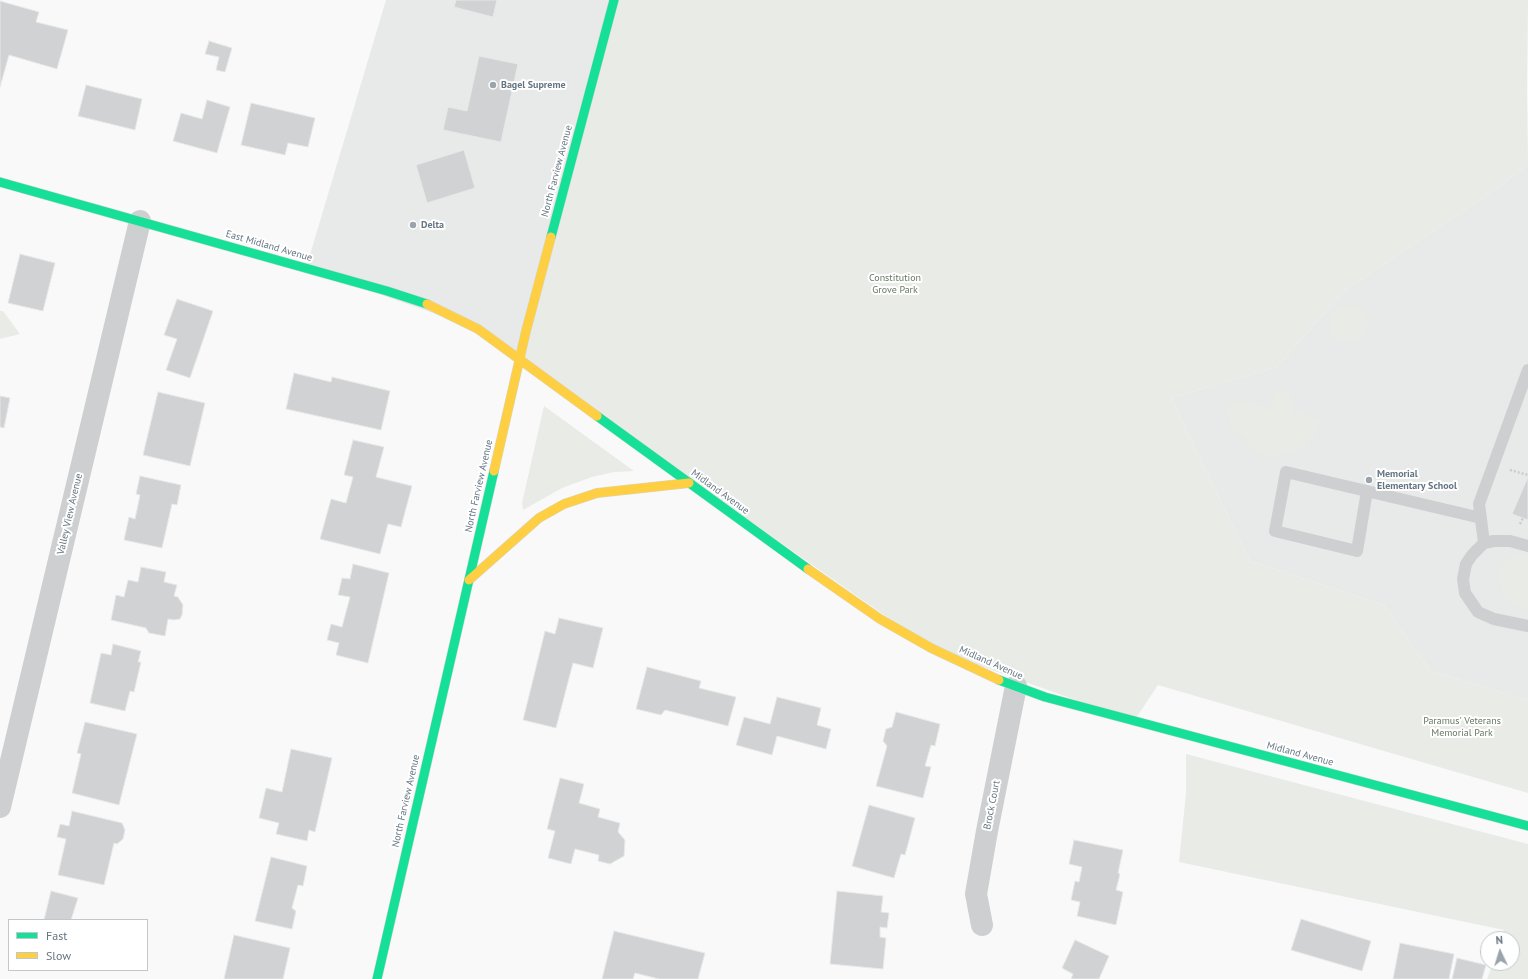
<!DOCTYPE html>
<style>
body{margin:0}
#map{position:relative;width:1528px;height:979px;overflow:hidden;background:#f9f9f9;font-family:"PT Sans",sans-serif}
canvas{display:block}
.legend{position:absolute;left:8px;top:919px;width:140px;height:52px;box-sizing:border-box;background:#fff;border:1px solid #c1c8cd;margin:0;padding:5px 7px;list-style:none;font-size:12px;color:#657683}
.legend li{display:flex;align-items:center;gap:8px;height:20px}
.legend b{width:20px;border:1px solid #c1c8cd}
.north{position:absolute;left:1480px;top:931px;width:40px;height:40px;box-sizing:border-box;background:#fff;border:1px solid #c1c8cd;border-radius:50%;rotate:356deg;font-size:11px;font-weight:700;line-height:16px;text-align:center;color:#657683}
.north::after{content:'';display:block;margin:auto;width:14px;height:18px;background:#99a4ac;clip-path:polygon(50% 0,100% 100%,50% 72%,0 100%)}
</style>
<div id="map">
<canvas width="1528" height="979"></canvas>
<ul class="legend">
<li><b style="height:5px;background:#16e098"></b>Fast</li>
<li><b style="height:5px;background:#ffcf43"></b>Slow</li>
</ul>
<div class="north">N</div>
</div>
<script>
const ctx = document.querySelector('canvas').getContext('2d');
ctx.lineJoin = 'round';
function paint(path, color) { ctx.fillStyle = color; ctx.fill(path, 'evenodd'); }
const poly = rows => new Path2D(rows.map(r => 'M' + r).join(''));
function strokePath(path, color, width, dash) { ctx.strokeStyle = color; ctx.lineWidth = width; ctx.lineCap = dash ? 'butt' : 'round'; ctx.setLineDash(dash || []); ctx.stroke(path); }
function write(font, color, halo, rows, align = 'center') {
  ctx.font = font + ' "PT Sans",sans-serif'; ctx.lineWidth = 4; ctx.setLineDash([]); ctx.textBaseline = 'middle'; ctx.strokeStyle = halo; ctx.fillStyle = color; for (const [text, x, y, turn = 0] of rows) {
    ctx.save(); ctx.translate(x, y); ctx.rotate((+turn || 0) * Math.PI / 180); ctx.textAlign = isNaN(turn) ? turn : align; if (halo) ctx.strokeText(text, 0, 0); ctx.fillText(text, 0, 0); ctx.restore();
  }
}
paint(poly([
 [386,0,614,0,520,360,478,329,306,268],
 [1528,164,1528,700,1431,671,1384,605,1250,561,1171,398,1277,367,1344,291,1500,186]
]), '#e8e9e9');
paint(poly([
 [614,0,1528,0,1527,90,1528,164,1500,186,1344,291,1277,367,1171,398,1250,561,1384,605,1431,671,1528,700,1528,793,1158,685,1134,721,931,648,520,360],
 '1330 324a19 19 0 1 1 38 0a19 19 0 1 1-38 0Z',
 [0,311,3,311,20,334,0,339],
 [1279,390,1286,391,1291,394,1292,410,1321,419,1320,423,1315,436,1303,447,1292,454,1265,456,1257,454,1250,447,1246,439,1231,429,1228,415,1228,408,1232,402,1240,401,1270,408,1273,394],
 [544,406,634,471,614,472,592,477,562,488,523,510,522,503],
 [1522,553,1528,554,1528,609,1515,606,1504,597,1501,587,1499,569,1503,564],
 [1186,754,1528,844,1528,979,1487,979,1493,963,1512,963,1512,939,1501,939,1504,930,1179,862,1186,793]
]), '#e8ebe6');
const building = poly([
 [456,0,497,0,493,17,454,7,456,0],
 [0,1,39,12,36,22,68,30,57,69,9,55,0,87,0,1],
 [209,41,232,48,225,72,216,70,219,57,205,54,209,41],
 [479,56,518,64,501,142,443,130,448,107,467,111,479,56],
 [86,85,142,99,135,130,78,116,86,85],
 [207,100,230,107,217,153,173,141,181,113,202,119,207,100],
 [251,103,315,118,308,147,288,143,285,155,241,145,251,103],
 [464,150,475,188,427,203,416,165,464,150],
 [20,254,55,263,43,311,8,303,20,254],
 [177,299,213,311,190,378,166,370,177,339,164,335,177,299],
 [294,373,331,382,332,377,390,391,381,430,286,409,294,373],
 [158,392,205,403,190,466,143,455,158,392],
 [0,396,10,398,4,428,0,427,0,396],
 [353,440,384,447,376,477,412,486,401,527,388,524,380,554,320,539,331,499,346,503,353,477,344,475,353,440],
 [140,476,181,485,177,505,172,504,162,548,124,540,129,517,135,519,140,495,136,494,140,476],
 [1528,477,1528,520,1512,514,1528,477],
 [353,564,389,573,368,663,336,655,339,643,327,640,331,624,342,627,350,597,338,595,342,578,350,579,353,564],
 [141,567,166,572,164,582,177,585,174,596,178,597,183,605,182,615,180,619,174,620,168,619,165,636,149,633,146,628,111,620,116,595,124,597,128,580,138,582,141,567],
 [559,618,603,628,593,668,573,663,556,728,523,720,545,631,555,634,559,618],
 [113,644,141,651,138,662,141,662,134,692,130,691,125,711,90,703,101,653,111,655,113,644],
 [647,667,701,681,699,688,736,697,728,726,665,710,661,715,636,709,647,667],
 [777,697,821,708,817,725,831,729,826,749,777,736,772,755,736,745,744,717,770,724,777,697],
 [896,712,940,724,935,746,931,745,925,766,931,767,923,798,876,786,887,746,883,741,886,729,892,727,896,712],
 [85,722,137,734,119,805,72,793,81,754,77,753,85,722],
 [291,749,332,758,315,832,309,830,307,841,276,834,279,823,259,818,266,788,282,792,291,749],
 [560,778,584,784,579,803,600,809,598,817,620,823,618,832,625,840,624,856,610,864,598,861,599,855,575,849,571,864,548,858,555,831,547,829,560,778],
 [869,805,915,818,905,855,901,854,894,878,852,866,869,805],
 [72,811,122,823,125,830,123,839,117,844,114,843,104,885,58,875,66,839,57,837,60,824,69,826,72,811],
 [1074,840,1123,850,1118,873,1120,874,1116,890,1123,892,1116,925,1077,916,1080,902,1071,900,1075,881,1079,882,1082,867,1069,864,1074,840],
 [271,857,307,866,303,886,298,885,292,908,296,911,292,929,255,921,271,857],
 [51,891,78,898,71,920,44,920,51,891],
 [837,891,883,896,881,912,889,913,887,928,880,927,880,937,886,938,883,969,830,964,837,891],
 [1301,919,1371,941,1362,971,1291,950,1301,919],
 [614,931,705,953,698,979,659,979,635,973,633,979,602,979,614,931],
 [234,935,290,948,283,979,224,979,234,935],
 [1075,940,1109,956,1099,979,1071,979,1073,974,1062,968,1075,940],
 [1400,943,1454,954,1449,979,1393,979,1400,943],
 [1457,958,1486,965,1482,979,1452,979,1457,958]
]);
paint(building, '#d0d2d3');
strokePath(building, '#e8e8e8', 1);
const fast = poly([
 [0,182,387,291,427,304],
 [551,237,614,0],
 [597,416,808,569],
 [999,680,1045,697,1528,826],
 [377,979,494,471]
]);
const slow = poly([
 [427,304,478,329,597,416],
 [494,471,526,331,551,237],
 [808,569,880,619,931,648,999,680],
 [469,580,539,518,564,504,597,493,689,483]
]);
strokePath(fast, '#d5d6d7', 10);
strokePath(slow, '#d5d6d7', 10);
strokePath(poly([
 [1510,470,1528,475],
 [1520,524,1523,518]
]), '#cbcccd', 2.5, [2, 2]);
strokePath(poly([
 [1367,491,1357,551,1275,531,1286,472,1481,518],
 [1484,543,1479,504,1528,370],
 [1528,546,1510,541,1494,541,1484,543,1472,555,1466,564,1463,579,1465,593,1478,612,1494,619,1528,626]
]), '#cecfd0', 12);
strokePath(poly([
 [0,807,140,221],
 [982,925,976,894,987,831,1016,686]
]), '#cecfd0', 22);
strokePath(fast, '#16e098', 9);
strokePath(slow, '#ffcf43', 9);
for (const [x, y, r, color] of [
 [493,85,4,"#99a4ac"],
 [413,225,4,"#99a4ac"],
 [1369,480,4,"#99a4ac"]
]) { const dot = new Path2D(); dot.arc(x, y, r, 0, 2 * Math.PI); ctx.fillStyle = color; ctx.fill(dot); strokePath(dot, '#fff', 1.5); }
write('bold 10px', '#657683', '#fff', [
 ["Bagel Supreme",501,85],
 ["Delta",421,225],
 ["Memorial",1377,474],
 ["Elementary School",1377,486]
], 'left');
write('10px', '#657683', '#fff', [
 ["North Farview Avenue",557,171,-75],
 ["East Midland Avenue",269,246,16],
 ["North Farview Avenue",479,486,-77],
 ["Midland Avenue",720,492,36],
 ["Valley View Avenue",70,514,-77],
 ["Midland Avenue",991,663,24],
 ["Midland Avenue",1300,754,15],
 ["North Farview Avenue",406,801,-77],
 ["Brock Court",992,805,-79]
]);
write('10px', '#687a64', '#fff', [
 ["Constitution",895,278],
 ["Grove Park",895,290],
 ["Paramus' Veterans",1462,721],
 ["Memorial Park",1462,733]
]);
</script>
